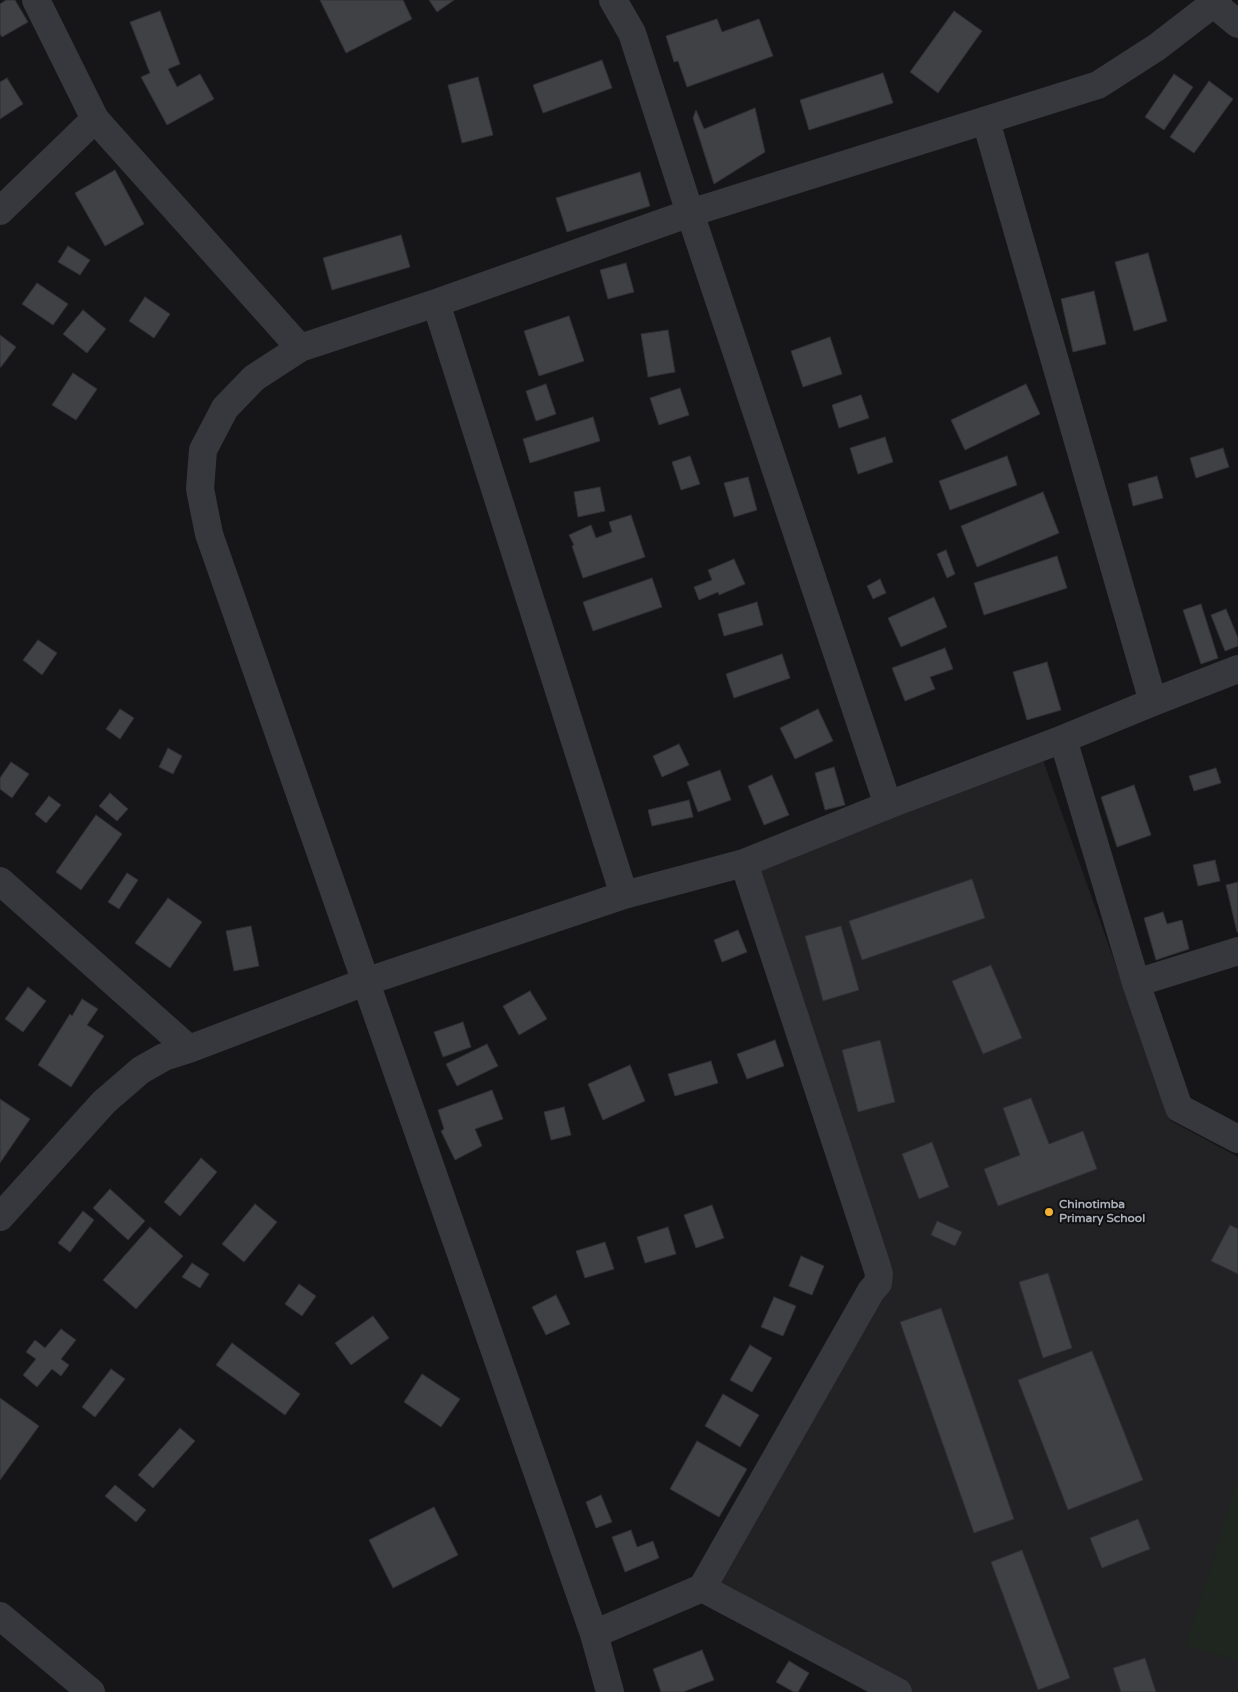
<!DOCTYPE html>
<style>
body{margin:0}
canvas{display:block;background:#161618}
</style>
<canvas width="1238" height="1692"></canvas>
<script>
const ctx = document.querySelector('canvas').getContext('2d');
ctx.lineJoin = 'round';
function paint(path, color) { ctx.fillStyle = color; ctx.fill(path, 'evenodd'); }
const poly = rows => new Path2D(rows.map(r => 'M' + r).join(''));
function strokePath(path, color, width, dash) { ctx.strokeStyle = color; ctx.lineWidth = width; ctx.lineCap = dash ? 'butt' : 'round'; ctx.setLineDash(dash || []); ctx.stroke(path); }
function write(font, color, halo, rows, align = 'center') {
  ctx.font = font + ' "Varela Round",sans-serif'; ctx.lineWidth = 4; ctx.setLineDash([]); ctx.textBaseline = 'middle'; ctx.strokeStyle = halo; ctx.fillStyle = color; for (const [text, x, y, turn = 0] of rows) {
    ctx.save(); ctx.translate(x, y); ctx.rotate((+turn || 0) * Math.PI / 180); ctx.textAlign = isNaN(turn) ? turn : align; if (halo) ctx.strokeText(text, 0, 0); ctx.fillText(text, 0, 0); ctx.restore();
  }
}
paint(poly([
 [1039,749,1171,1121,1238,1157,1238,1692,898,1692,702,1588,871,1291,744,863]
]), '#222225');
paint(poly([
 [1238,1479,1238,1661,1186,1645]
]), '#1e261f');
const building = poly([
 [6,0,15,0,28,22,2,37,0,34,0,4,6,0],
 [320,0,403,0,412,19,346,53,320,0],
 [429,0,454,0,437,12,429,0],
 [160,11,180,64,168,69,177,87,200,74,214,99,167,125,141,77,150,73,130,22,160,11],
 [954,11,982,31,938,93,910,72,954,11],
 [717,19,722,32,759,19,773,56,687,87,678,61,674,62,666,36,717,19],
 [602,60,612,88,543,113,533,85,602,60],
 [883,73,893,103,809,130,800,100,883,73],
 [1174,74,1193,87,1164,130,1145,117,1174,74],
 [478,77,493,135,462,143,448,85,478,77],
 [7,78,23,104,0,119,0,82,7,78],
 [1209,81,1233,99,1194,153,1170,137,1209,81],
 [755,108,765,152,714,184,693,118,696,110,704,129,755,108],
 [115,170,144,224,105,246,75,193,115,170],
 [640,172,650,206,567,232,556,198,640,172],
 [401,235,410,267,332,290,323,258,401,235],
 [68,246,90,260,80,275,58,262,68,246],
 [1148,253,1167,321,1134,331,1115,262,1148,253],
 [626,263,634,292,608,299,600,270,626,263],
 [37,283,68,304,53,325,22,304,37,283],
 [1094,291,1106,344,1073,352,1061,299,1094,291],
 [145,297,170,314,154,338,129,321,145,297],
 [83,310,106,329,87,353,63,334,83,310],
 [569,316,584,361,539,376,524,331,569,316],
 [668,330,675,372,648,377,641,334,668,330],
 [0,335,16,347,1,367,0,367,0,335],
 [830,337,842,374,803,387,791,351,830,337],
 [73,373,97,389,76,420,52,405,73,373],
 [546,384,556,414,536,421,526,391,546,384],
 [1026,384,1040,414,965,450,951,420,1026,384],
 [680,388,689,415,659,425,650,398,680,388],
 [861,395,869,418,839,428,832,405,861,395],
 [593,417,600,441,530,463,523,439,593,417],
 [885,437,893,462,858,474,850,448,885,437],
 [1223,448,1229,467,1196,478,1190,458,1223,448],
 [690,456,700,484,681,490,672,462,690,456],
 [1007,456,1017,485,950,510,939,481,1007,456],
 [1157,476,1163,498,1133,506,1128,484,1157,476],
 [748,477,757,510,734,517,724,483,748,477],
 [600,487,605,511,578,517,574,492,600,487],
 [1043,492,1059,533,977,567,961,526,1043,492],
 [631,515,645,557,583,578,572,546,574,545,569,535,591,525,596,538,612,532,609,522,631,515],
 [946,550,955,574,947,578,937,554,946,550],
 [1057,556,1067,588,984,615,974,583,1057,556],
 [734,559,745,584,719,595,718,592,699,600,694,587,712,580,708,570,734,559],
 [652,578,662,607,593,631,583,602,652,578],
 [880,579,886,593,873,599,867,586,880,579],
 [934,597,947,627,901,647,888,618,934,597],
 [757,602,763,625,724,636,718,614,757,602],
 [1201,604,1218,658,1201,664,1183,610,1201,604],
 [1226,609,1238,638,1238,646,1225,651,1211,615,1226,609],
 [38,640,57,653,42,675,23,660,38,640],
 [945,648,953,669,930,677,935,689,905,701,892,668,945,648],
 [782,654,790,678,734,698,726,674,782,654],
 [1047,662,1061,710,1027,720,1013,672,1047,662],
 [120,709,134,718,120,739,106,729,120,709],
 [818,709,833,741,795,759,780,728,818,709],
 [679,744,689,765,662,777,653,756,679,744],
 [168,748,182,756,173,774,159,767,168,748],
 [11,762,29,774,12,798,0,789,0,778,11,762],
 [834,767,845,805,825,810,815,773,834,767],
 [1216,768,1221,783,1194,791,1189,776,1216,768],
 [720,770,731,800,698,812,687,782,720,770],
 [772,775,789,815,764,825,748,786,772,775],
 [1134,785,1151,835,1117,847,1101,797,1134,785],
 [110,793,128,809,117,821,99,806,110,793],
 [49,796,61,805,46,823,35,814,49,796],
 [689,800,693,817,652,826,648,810,689,800],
 [96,815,122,834,81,890,56,872,96,815],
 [1215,860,1220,881,1198,886,1193,865,1215,860],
 [127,873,138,880,119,909,108,902,127,873],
 [972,879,985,918,862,960,849,921,972,879],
 [1238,882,1238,932,1237,932,1226,885,1238,882],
 [168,898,202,922,170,968,135,943,168,898],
 [1163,912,1167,924,1182,920,1189,949,1156,960,1144,918,1163,912],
 [251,926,259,966,234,971,226,931,251,926],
 [841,926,859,990,823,1001,805,936,841,926],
 [738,930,747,952,722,962,714,940,738,930],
 [991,965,1022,1038,983,1054,952,981,991,965],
 [28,987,46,1001,23,1032,5,1019,28,987],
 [530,991,547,1019,519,1035,503,1006,530,991],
 [82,999,98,1009,87,1025,104,1036,71,1087,38,1065,70,1014,72,1016,82,999],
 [463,1022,471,1047,443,1057,434,1032,463,1022],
 [775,1040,784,1066,747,1079,737,1054,775,1040],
 [880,1040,895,1102,858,1112,842,1050,880,1040],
 [487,1044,498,1066,457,1086,446,1064,487,1044],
 [711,1061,718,1083,675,1096,668,1074,711,1061],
 [630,1065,645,1101,603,1120,588,1084,630,1065],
 [492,1090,503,1119,475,1129,482,1146,455,1160,441,1131,444,1129,438,1110,492,1090],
 [1031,1098,1049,1144,1083,1131,1097,1169,998,1206,984,1169,1020,1155,1003,1108,1031,1098],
 [0,1099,30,1119,0,1163,0,1099],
 [564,1107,571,1135,551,1140,544,1112,564,1107],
 [932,1142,949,1187,919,1199,902,1154,932,1142],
 [201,1158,217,1172,180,1216,164,1202,201,1158],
 [110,1189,145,1221,128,1240,93,1208,110,1189],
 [255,1204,277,1222,244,1262,222,1244,255,1204],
 [712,1205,724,1238,696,1248,684,1215,712,1205],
 [83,1211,94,1220,70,1252,58,1243,83,1211],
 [937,1221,962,1232,955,1246,931,1235,937,1221],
 [1230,1225,1238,1229,1238,1274,1211,1261,1230,1225],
 [150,1227,183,1256,136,1309,103,1280,150,1227],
 [668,1227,676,1254,645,1263,637,1237,668,1227],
 [605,1242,614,1269,585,1278,576,1251,605,1242],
 [801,1256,824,1266,812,1295,789,1286,801,1256],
 [192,1263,209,1274,200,1288,182,1277,192,1263],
 [1048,1273,1072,1348,1043,1358,1019,1282,1048,1273],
 [299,1284,316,1296,302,1316,285,1304,299,1284],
 [556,1295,570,1324,546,1335,532,1307,556,1295],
 [774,1297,796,1306,783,1336,761,1327,774,1297],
 [941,1308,1014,1519,974,1533,900,1322,941,1308],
 [373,1316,389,1338,351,1365,335,1343,373,1316],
 [61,1329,76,1340,61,1359,69,1365,61,1376,52,1369,37,1387,23,1375,36,1359,26,1352,35,1340,45,1348,61,1329],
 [232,1343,300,1394,285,1415,216,1365,232,1343],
 [750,1345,772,1358,752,1392,730,1380,750,1345],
 [1092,1351,1143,1480,1068,1510,1018,1380,1092,1351],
 [111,1369,125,1379,95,1417,82,1407,111,1369],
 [422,1374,460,1399,441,1427,404,1402,422,1374],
 [723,1394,759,1415,740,1447,705,1426,723,1394],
 [0,1398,39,1426,0,1480,0,1398],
 [180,1428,195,1441,153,1488,138,1475,180,1428],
 [697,1441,747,1469,719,1517,670,1489,697,1441],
 [115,1485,146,1510,136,1522,105,1496,115,1485],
 [601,1495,612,1522,596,1528,586,1502,601,1495],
 [434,1507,458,1555,393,1588,369,1540,434,1507],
 [1138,1519,1150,1549,1102,1568,1090,1538,1138,1519],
 [631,1530,637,1547,653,1541,659,1558,625,1572,612,1537,631,1530],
 [1022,1550,1070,1678,1038,1690,991,1562,1022,1550],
 [702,1650,714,1680,683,1692,661,1692,653,1669,702,1650],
 [1145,1658,1156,1692,1121,1692,1113,1668,1145,1658],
 [789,1661,809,1673,798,1692,794,1692,776,1682,789,1661]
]);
paint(building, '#404145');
strokePath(building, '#303034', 1);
strokePath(poly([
 [36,0,95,119,300,348],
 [613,0,632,33,690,213,888,805],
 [1209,0,1238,24],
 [986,121,1153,702],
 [0,211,95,119],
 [436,303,624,895],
 [1063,739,1136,983],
 [0,881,189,1049],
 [1238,951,1136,983,1179,1108,1238,1139],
 [0,1217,104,1102,141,1070,164,1057,189,1049,365,982,624,895,744,863,888,805,1063,739,1153,702,1238,669],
 [702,1588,898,1692],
 [0,1616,91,1692],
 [594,1634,702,1588,871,1291,878,1283,879,1274,877,1267,744,863],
 [610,1692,594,1634,209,534,200,489,203,450,225,408,254,378,300,348,436,303,690,213,1098,85,1157,47,1218,0]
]), '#37383d', 28);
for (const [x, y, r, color] of [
 [1049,1212,5,"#f2b134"]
]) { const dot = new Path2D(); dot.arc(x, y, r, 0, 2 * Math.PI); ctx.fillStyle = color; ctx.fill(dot); strokePath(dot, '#111113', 2); }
write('bold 12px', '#a8adb8', '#111113', [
 ["Chinotimba",1059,1205],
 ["Primary School",1059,1219]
], 'left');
</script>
